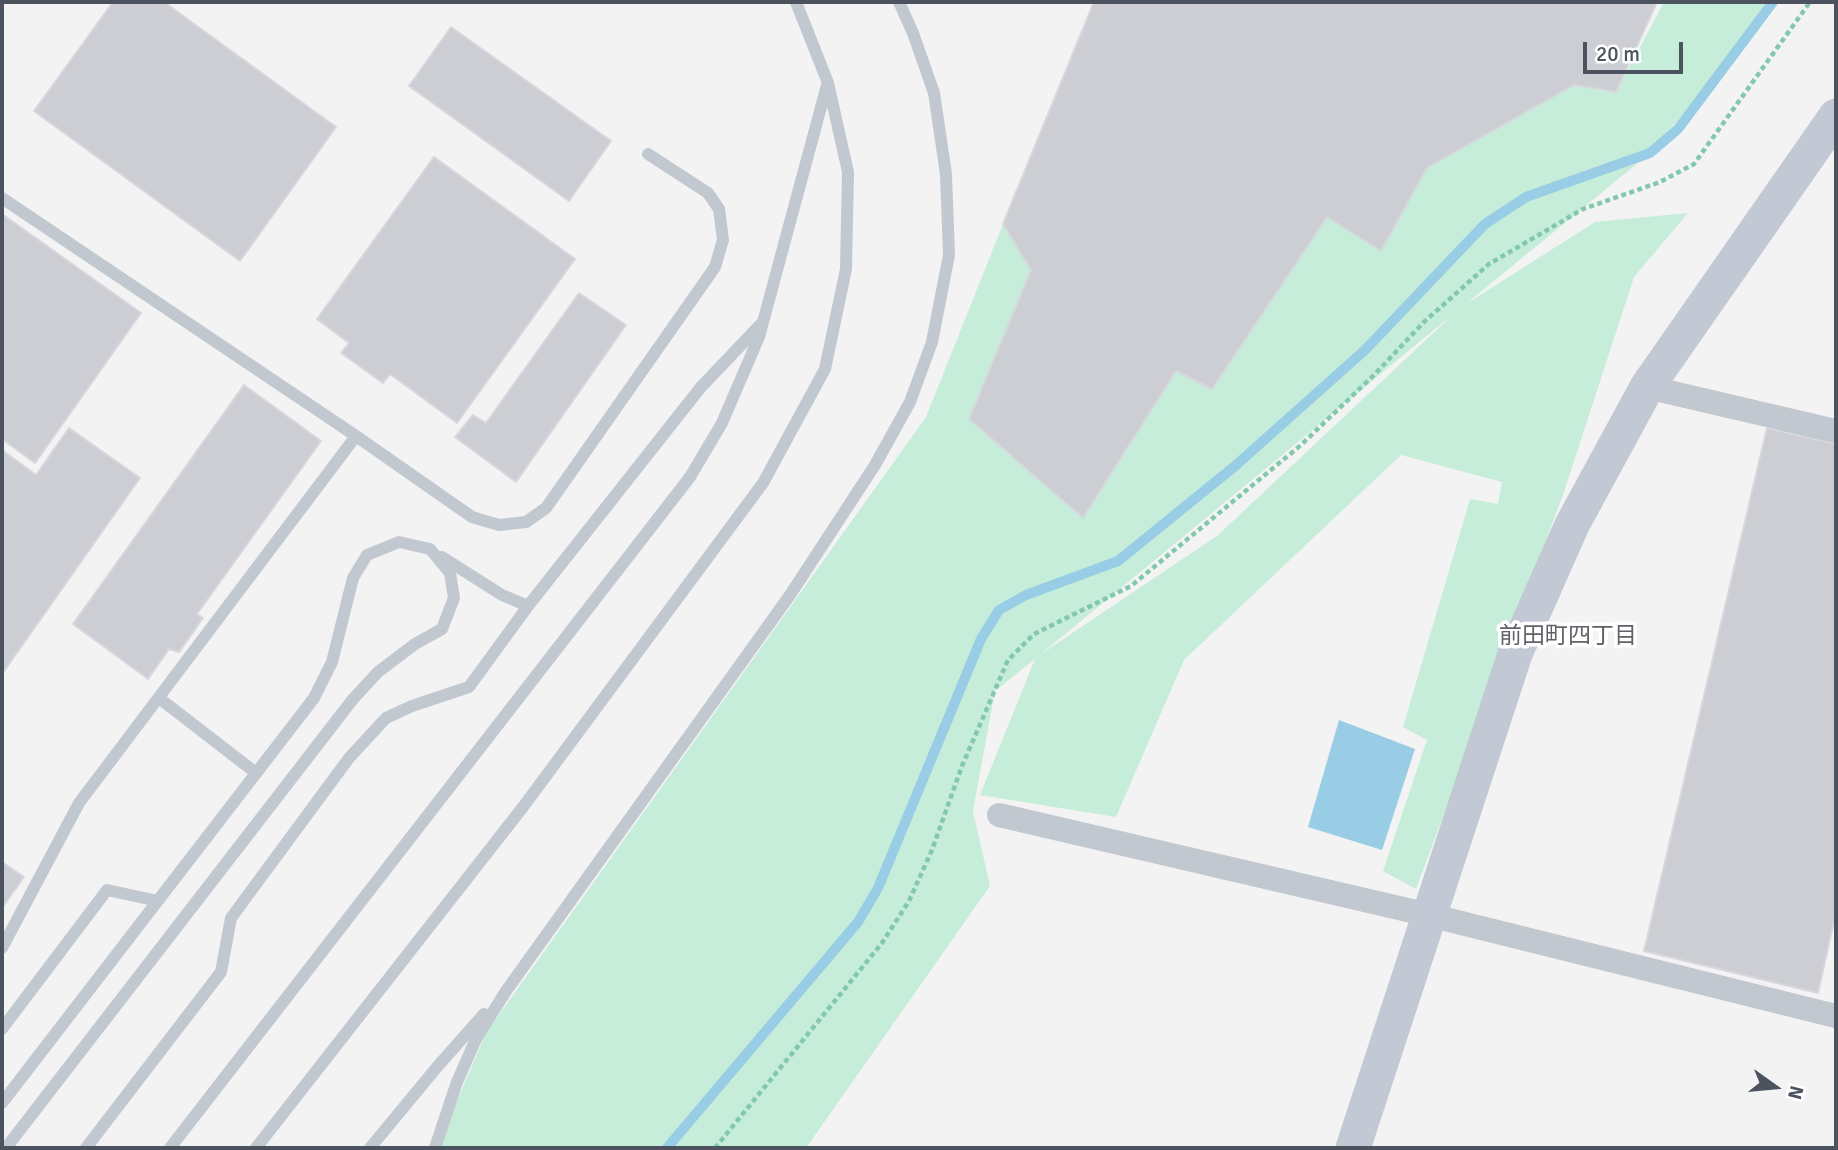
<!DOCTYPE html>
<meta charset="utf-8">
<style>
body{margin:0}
#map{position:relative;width:1838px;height:1150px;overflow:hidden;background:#f4f3f3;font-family:Signika,sans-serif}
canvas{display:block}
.frame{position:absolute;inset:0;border:4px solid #4c535e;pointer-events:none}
.north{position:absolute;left:1740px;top:1052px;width:70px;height:70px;-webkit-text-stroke:5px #fff;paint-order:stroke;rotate:105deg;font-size:19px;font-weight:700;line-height:28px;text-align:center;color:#4c535e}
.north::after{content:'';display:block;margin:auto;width:24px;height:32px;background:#4c535e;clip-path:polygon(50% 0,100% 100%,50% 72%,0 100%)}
.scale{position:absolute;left:1583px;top:42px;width:100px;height:32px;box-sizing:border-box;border:4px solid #4c535e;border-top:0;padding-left:9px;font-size:21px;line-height:24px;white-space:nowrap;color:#4c535e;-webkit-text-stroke:5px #fff;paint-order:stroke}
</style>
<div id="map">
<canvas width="1838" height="1150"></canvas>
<div class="frame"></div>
<div class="north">N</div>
<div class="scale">20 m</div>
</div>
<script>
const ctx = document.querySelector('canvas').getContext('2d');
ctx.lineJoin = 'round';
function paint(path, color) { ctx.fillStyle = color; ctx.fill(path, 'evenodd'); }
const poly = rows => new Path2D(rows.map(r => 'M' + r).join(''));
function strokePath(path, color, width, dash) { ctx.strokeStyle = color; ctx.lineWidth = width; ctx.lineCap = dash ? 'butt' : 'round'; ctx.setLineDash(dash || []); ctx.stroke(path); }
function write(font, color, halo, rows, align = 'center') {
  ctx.font = font + ' Signika,"Noto Sans JP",sans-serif'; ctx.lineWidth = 7; ctx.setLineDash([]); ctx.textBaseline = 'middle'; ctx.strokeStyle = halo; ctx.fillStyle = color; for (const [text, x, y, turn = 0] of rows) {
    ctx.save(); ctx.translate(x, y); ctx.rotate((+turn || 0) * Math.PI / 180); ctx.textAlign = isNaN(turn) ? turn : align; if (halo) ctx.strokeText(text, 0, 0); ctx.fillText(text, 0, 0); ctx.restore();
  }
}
paint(poly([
 [1664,2,1778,2,1650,153,1466,304,1595,222,1688,213,1634,277,1564,492,1416,889,1383,871,1427,740,1403,727,1470,499,1498,504,1502,482,1401,455,1184,660,1116,817,980,795,1035,659,995,691,973,811,990,886,806,1148,437,1148,486,1033,926,417,1003,224,1031,270,969,419,1083,518,1176,371,1212,389,1327,217,1427,168,1574,85,1616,92],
 [1446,321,1217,536,1041,654,1446,320]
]), '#c6edd9');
paint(poly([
 [1339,720,1415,749,1382,850,1308,827]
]), '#98cde5');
strokePath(poly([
 [667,1148,858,922,878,888,981,639,999,610,1026,595,1118,561,1235,466,1365,350,1485,224,1526,197,1650,153,1678,129,1773,2]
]), '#98cde5', 10);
const building = poly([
 [113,2,164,2,336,127,240,261,34,111,113,2],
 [1094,2,1657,2,1616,92,1574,85,1427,168,1381,251,1327,217,1212,389,1176,371,1083,518,969,419,1031,270,1003,224,1094,2],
 [451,27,611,141,569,201,409,86,451,27],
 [434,157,575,259,457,423,390,374,383,383,341,353,349,343,317,319,434,157],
 [2,214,141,313,35,463,2,439,2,214],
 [579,293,626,325,516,482,455,437,473,415,486,423,579,293],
 [244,385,321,441,197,614,203,618,179,652,169,649,148,679,73,624,244,385],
 [69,428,140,478,2,674,2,450,36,475,69,428],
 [1767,428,1836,444,1836,912,1818,993,1644,951,1767,428],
 [2,862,24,877,2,908,2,862]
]);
paint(building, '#cdced4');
strokePath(building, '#d7d8dd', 2);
strokePath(poly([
 [715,1148,882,943,909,901,932,850,962,766,1008,660,1034,634,1131,586,1301,445,1375,374,1424,322,1489,264,1583,209,1660,182,1694,164,1810,2]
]), '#81c8ad', 4.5, [5, 3.5]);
strokePath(poly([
 [2,198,356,436,79,803,2,948],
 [356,436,472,517,499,525,526,522,546,508,715,267,723,240,719,209,708,193,648,154],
 [442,557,502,595,528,606],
 [159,698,256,773],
 [2,1029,107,890,158,901],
 [2,1103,314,698,332,662,353,578,367,555,399,542,430,549,450,573,454,598,442,629,415,644,378,672,353,699,6,1148],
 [86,1148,221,972,231,918,349,758,386,718,412,706,469,687,528,606,701,387,763,322],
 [170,1148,690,477,722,423,759,337,827,85],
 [256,1148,523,807,763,483,825,369,846,269,848,172,828,83,796,2],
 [370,1148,437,1067,484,1014],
 [435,1148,457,1082,476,1039,506,991,790,595,875,465,910,402,932,342,949,255,946,174,934,93,913,33,899,2]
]), '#c2c8cf', 12);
strokePath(poly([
 [1647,387,1836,431],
 [999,815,1429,915,1836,1016]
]), '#c2c8cf', 24);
strokePath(poly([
 [1353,1148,1515,654,1572,525,1647,387,1836,116]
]), '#c2c9d4', 35);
write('23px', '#5f6267', '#fff', [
 ["前田町四丁目",1568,637]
]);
</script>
